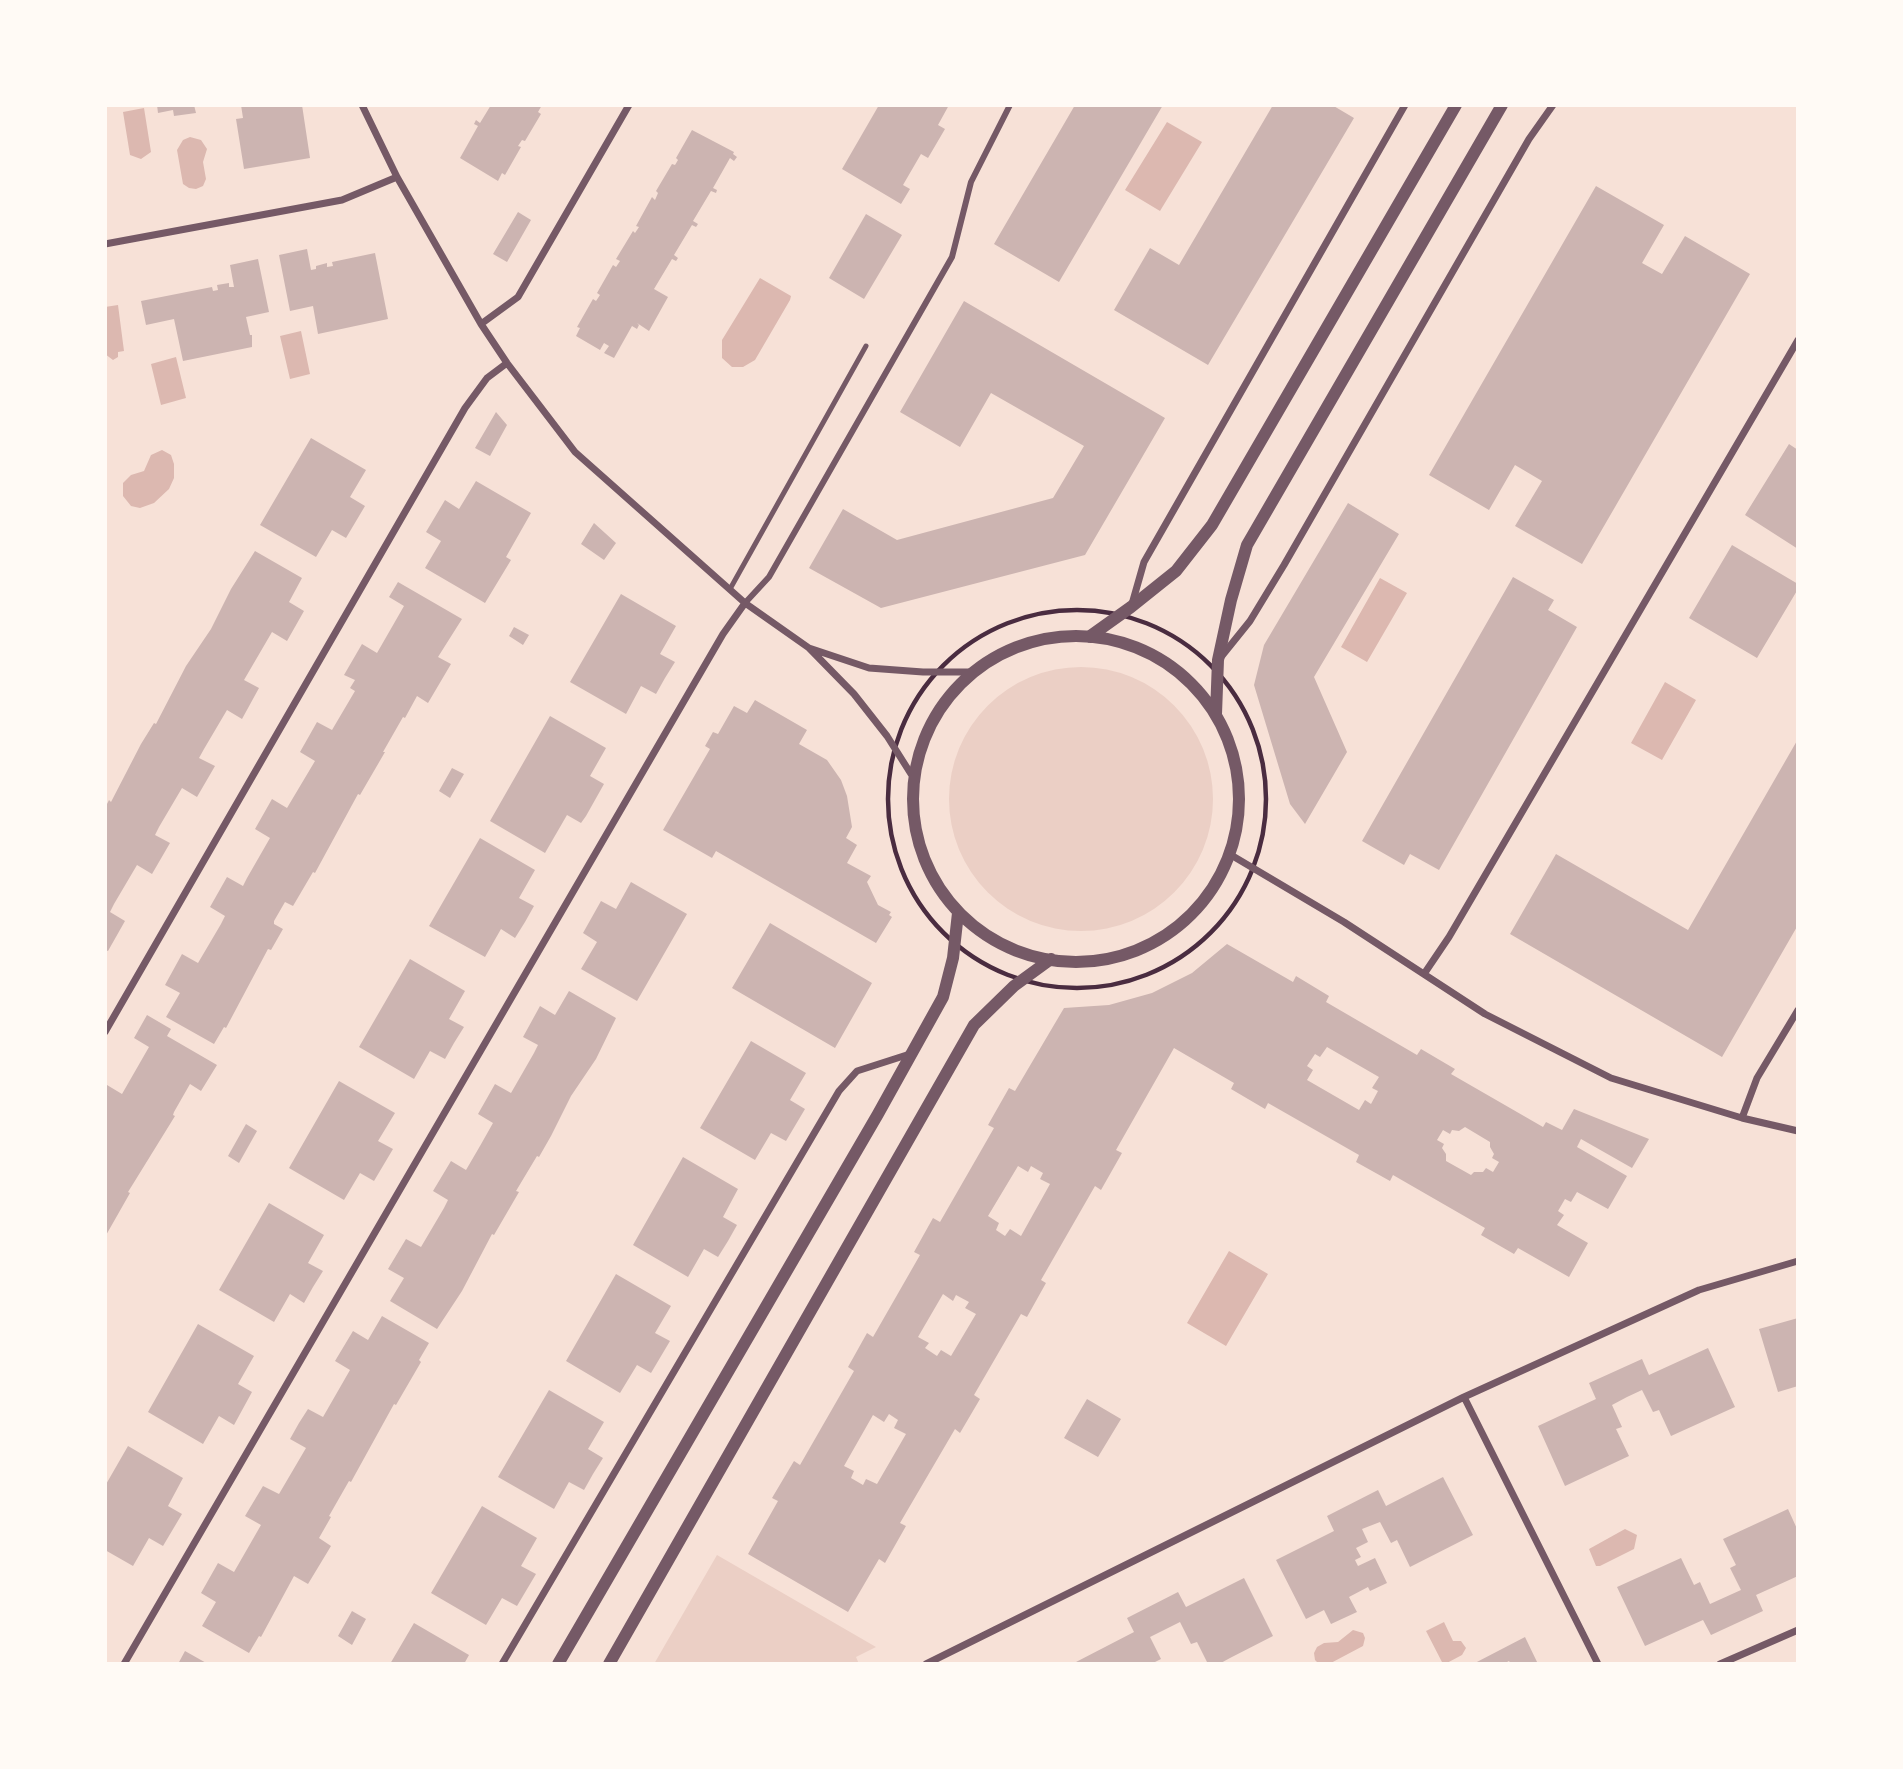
<!DOCTYPE html>
<style>
body{margin:0}
#map{position:relative;width:1903px;height:1769px;overflow:hidden;background:#f7e1d7;font-family:"Varela Round",sans-serif}
canvas{display:block}
.frame{position:absolute;inset:0;border:107px solid #fffaf5;pointer-events:none}
</style>
<div id="map">
<canvas width="1903" height="1769"></canvas>
<div class="frame"></div>
</div>
<script>
const ctx = document.querySelector('canvas').getContext('2d');
ctx.lineJoin = 'round';
function paint(path, color) { ctx.fillStyle = color; ctx.fill(path, 'evenodd'); }
const poly = rows => new Path2D(rows.map(r => 'M' + r).join(''));
function strokePath(path, color, width, dash) { ctx.strokeStyle = color; ctx.lineWidth = width; ctx.lineCap = dash ? 'butt' : 'round'; ctx.setLineDash(dash || []); ctx.stroke(path); }
paint(poly([
 '949 799a132 132 0 1 1 264 0a132 132 0 1 1-264 0Z',
 [717,1555,876,1647,856,1657,859,1664,654,1664]
]), '#ebcfc5');
paint(poly([
 [144,108,151,152,141,159,130,155,123,112],
 [1167,122,1202,142,1160,211,1125,190],
 [190,137,201,140,207,149,203,162,206,179,203,186,196,189,189,188,183,184,177,150,183,140],
 [760,278,791,296,790,300,755,360,743,367,732,367,722,358,722,340],
 [118,305,124,351,118,352,118,357,113,360,105,354,105,307],
 [301,331,310,374,290,379,280,336],
 [176,357,186,398,161,405,151,364],
 [162,450,171,455,174,464,174,478,169,489,154,503,140,508,131,506,123,496,123,483,131,475,144,471,151,455],
 [1380,578,1407,593,1367,662,1341,647],
 [1665,682,1696,700,1662,760,1631,743],
 [1229,1251,1268,1274,1226,1346,1187,1323],
 [1625,1529,1637,1535,1634,1549,1600,1566,1596,1566,1589,1549],
 [1444,1622,1453,1641,1461,1641,1466,1648,1462,1655,1445,1664,1443,1664,1426,1631],
 [1353,1630,1363,1633,1365,1638,1363,1646,1329,1664,1319,1664,1315,1660,1314,1653,1317,1647,1324,1643,1338,1642]
]), '#dcb8b0');
paint(poly([
 [157,105,194,105,196,113,174,116,173,110,158,113],
 [241,105,302,105,310,158,244,169,236,119,243,118],
 [491,105,542,105,538,112,541,114,525,141,522,140,518,146,521,147,505,175,502,173,498,181,460,158,478,126,474,124,476,120,480,123],
 [879,105,949,105,938,125,945,129,928,158,921,154,903,185,910,189,901,204,842,169],
 [1075,105,1163,105,1059,282,994,244],
 [1273,105,1332,105,1354,118,1208,365,1114,310,1150,248,1179,265],
 [692,130,734,152,733,154,737,157,734,161,730,158,713,188,717,190,716,193,711,191,693,221,698,224,696,227,692,225,674,255,678,258,676,261,672,259,654,289,668,297,649,331,637,323,639,325,637,329,632,326,614,358,604,353,609,346,604,343,600,350,576,336,580,328,577,327,593,299,596,301,600,295,597,293,613,265,616,267,620,261,616,259,633,231,635,233,639,227,636,226,652,197,655,200,658,193,656,191,672,164,675,165,678,160,676,158],
 [1596,186,1664,225,1642,263,1662,274,1685,236,1750,274,1582,564,1515,526,1542,481,1515,465,1489,510,1429,475],
 [518,212,531,220,507,262,493,254],
 [866,214,902,235,864,299,829,278],
 [307,249,311,270,316,269,316,266,327,263,327,267,333,266,332,262,375,253,388,319,318,334,313,306,290,311,279,255],
 [258,259,269,312,246,317,250,335,252,335,252,347,183,361,174,319,146,325,141,301,212,287,213,291,218,290,217,285,229,283,229,287,234,287,230,265],
 [964,301,1165,418,1085,555,881,608,809,568,843,509,897,540,1053,498,1084,446,991,393,960,447,900,412],
 [496,412,507,425,490,456,475,448],
 [311,438,366,470,350,497,365,506,346,538,332,530,316,557,260,525],
 [1789,444,1798,450,1798,549,1745,515],
 [476,481,531,513,506,557,511,560,485,603,425,568,441,541,426,532,445,500,459,509],
 [1348,503,1399,534,1314,677,1347,752,1305,824,1290,804,1254,685,1264,645],
 [594,523,616,543,604,560,581,544],
 [1732,545,1798,584,1798,589,1757,658,1689,618],
 [255,551,302,578,289,602,304,611,287,641,272,632,244,680,259,688,242,719,227,710,204,749,199,758,215,766,197,797,182,788,159,827,155,835,170,843,152,874,137,865,114,904,110,912,125,921,108,951,105,950,105,808,109,800,111,802,141,744,154,723,156,724,186,666,211,629,231,589],
 [1513,577,1554,600,1548,610,1577,627,1439,870,1410,854,1404,865,1362,841],
 [398,582,462,619,438,657,451,664,428,703,417,696,405,718,403,717,383,752,385,752,360,795,358,794,315,873,313,872,293,906,285,902,274,921,274,924,283,929,271,950,268,949,226,1028,224,1027,214,1044,166,1017,180,993,165,985,182,954,198,963,221,924,225,916,210,907,227,877,243,886,247,878,270,838,255,829,272,799,287,808,315,761,300,752,317,722,332,730,355,691,350,688,355,680,344,675,362,644,377,653,404,606,389,597],
 [621,594,676,626,660,654,675,662,665,678,656,694,641,686,626,714,570,682],
 [514,627,529,635,523,645,509,636],
 [755,700,807,730,799,744,827,760,841,780,847,796,852,827,846,838,857,845,847,863,871,876,867,882,878,905,891,912,889,915,892,917,876,943,716,851,712,858,663,830,710,749,705,746,713,732,718,734,734,706,747,713],
 [550,716,606,748,590,776,604,784,586,816,581,823,567,815,545,853,490,821],
 [1798,739,1798,925,1722,1057,1510,934,1556,854,1688,930],
 [452,768,464,774,450,798,439,791],
 [480,838,535,870,519,898,534,906,525,922,515,938,501,929,485,957,429,926],
 [631,882,687,914,637,1001,581,969,597,942,583,933,601,901,616,909],
 [770,923,872,983,835,1048,732,988],
 [1227,944,1293,982,1296,976,1329,996,1326,1002,1417,1055,1421,1049,1455,1069,1451,1074,1543,1127,1546,1122,1562,1130,1574,1109,1649,1139,1632,1168,1581,1139,1577,1147,1627,1176,1608,1209,1577,1192,1571,1202,1565,1199,1558,1211,1564,1215,1557,1225,1588,1243,1569,1277,1518,1248,1514,1254,1481,1235,1485,1228,1393,1175,1390,1181,1356,1162,1359,1155,1268,1103,1265,1109,1231,1089,1234,1083,1174,1048,1116,1150,1122,1153,1101,1190,1095,1186,1041,1280,1046,1283,1027,1317,1021,1314,974,1395,980,1399,960,1433,955,1429,900,1523,906,1526,885,1563,879,1559,848,1612,748,1554,778,1501,772,1498,794,1461,800,1465,854,1371,848,1367,867,1333,873,1337,920,1255,914,1252,933,1218,940,1222,994,1128,988,1125,1009,1088,1015,1091,1064,1008,1109,1005,1152,993,1192,973],
 [1327,1047,1379,1077,1372,1088,1378,1091,1371,1104,1365,1100,1359,1110,1307,1080,1313,1070,1307,1066,1315,1054,1320,1057],
 [1465,1127,1490,1142,1490,1147,1494,1154,1492,1158,1499,1162,1493,1172,1486,1168,1483,1172,1474,1172,1471,1175,1446,1161,1446,1154,1442,1148,1444,1144,1437,1140,1443,1130,1450,1134,1452,1130,1459,1131],
 [1018,1166,1028,1172,1031,1166,1043,1173,1040,1179,1050,1184,1021,1236,1010,1229,1005,1236,996,1230,999,1223,988,1216],
 [943,1294,953,1301,956,1295,969,1302,965,1308,976,1314,951,1356,941,1350,937,1356,925,1348,929,1343,918,1337],
 [889,1414,898,1420,894,1428,906,1434,877,1484,866,1479,863,1485,851,1478,854,1471,844,1466,873,1415,884,1422],
 [410,959,465,991,449,1019,464,1027,454,1043,445,1059,430,1051,414,1079,359,1047],
 [569,991,616,1018,596,1059,571,1096,551,1136,539,1157,537,1156,516,1191,519,1192,494,1235,492,1234,462,1291,437,1329,390,1301,404,1278,388,1269,406,1239,421,1247,444,1208,448,1200,433,1191,451,1161,466,1170,480,1146,493,1123,478,1114,495,1084,511,1093,534,1053,538,1045,523,1037,540,1006,555,1015],
 [147,1015,171,1029,167,1036,217,1065,201,1091,190,1084,174,1112,173,1115,175,1116,133,1184,128,1192,130,1193,105,1237,105,1088,107,1085,122,1094,149,1047,134,1038],
 [751,1041,806,1073,790,1100,805,1109,786,1141,771,1133,755,1160,700,1128],
 [339,1081,395,1113,378,1141,393,1149,374,1181,360,1173,344,1200,289,1168],
 [246,1124,257,1131,239,1163,228,1156],
 [683,1157,738,1189,723,1217,737,1225,728,1241,718,1257,704,1249,688,1277,633,1245],
 [269,1203,324,1235,308,1263,323,1271,313,1287,304,1303,290,1294,274,1322,219,1290],
 [616,1274,671,1306,655,1333,670,1341,651,1373,637,1365,620,1393,566,1361],
 [382,1316,429,1343,419,1360,421,1362,396,1405,394,1404,351,1482,349,1481,329,1516,331,1517,319,1538,331,1546,308,1584,294,1576,261,1637,259,1636,249,1653,202,1626,216,1602,201,1593,218,1563,234,1572,261,1525,245,1516,263,1486,279,1494,306,1448,290,1439,299,1423,308,1409,323,1417,350,1370,335,1361,353,1331,368,1340],
 [1798,1318,1798,1386,1778,1392,1759,1329],
 [198,1324,254,1356,238,1384,252,1392,234,1425,219,1416,203,1444,148,1412],
 [1708,1348,1735,1407,1671,1436,1659,1410,1653,1412,1642,1390,1627,1397,1612,1405,1622,1427,1616,1429,1629,1456,1565,1486,1538,1426,1596,1399,1589,1383,1642,1359,1649,1375],
 [549,1390,604,1422,588,1449,603,1458,593,1474,584,1490,569,1482,554,1509,498,1477],
 [1087,1399,1121,1419,1098,1457,1064,1438],
 [128,1446,183,1478,168,1506,182,1514,163,1546,149,1538,133,1566,105,1550,105,1486],
 [1443,1477,1473,1535,1410,1567,1397,1540,1391,1543,1380,1522,1362,1529,1368,1542,1356,1548,1361,1557,1355,1560,1358,1566,1375,1558,1387,1583,1370,1591,1368,1587,1349,1597,1357,1612,1331,1624,1324,1610,1306,1619,1276,1560,1334,1531,1327,1516,1378,1490,1386,1506],
 [482,1506,537,1538,521,1566,536,1574,517,1606,502,1598,486,1625,431,1593],
 [1788,1509,1798,1531,1798,1576,1756,1595,1763,1611,1711,1635,1703,1620,1645,1646,1617,1587,1681,1558,1694,1585,1700,1582,1710,1604,1741,1590,1730,1568,1736,1565,1723,1539],
 [1244,1578,1273,1636,1230,1658,1219,1664,1208,1664,1197,1642,1191,1644,1180,1622,1150,1637,1161,1659,1155,1662,1157,1664,1078,1664,1076,1662,1134,1632,1127,1618,1178,1592,1186,1607],
 [352,1611,366,1619,352,1645,338,1636],
 [414,1623,469,1655,464,1664,390,1664],
 [1525,1637,1538,1664,1511,1664,1509,1661,1503,1664,1473,1664],
 [185,1651,208,1664,178,1664]
]), '#ccb4b1');
strokePath(poly([
 '888 799a189 189 0 1 1 378 0a189 189 0 1 1-378 0Z'
]), '#4a2c40', 4.5);
strokePath(poly([
 [730,589,866,346]
]), '#755966', 5);
strokePath(poly([
 [745,603,769,577,952,257,971,182,1010,105]
]), '#755966', 6);
strokePath(poly([
 [362,105,397,177,481,324,507,363,575,452,745,603,809,648],
 [105,244,342,200,397,177],
 [481,324,518,297,629,105],
 [1132,604,1144,562,1405,105],
 [1221,657,1250,621,1284,565,1529,139,1553,105],
 [911,774,887,736,854,694,809,648,869,668,923,672,971,672],
 [1231,855,1344,922,1485,1014,1611,1078,1742,1118,1798,1131],
 [1424,974,1449,937,1798,340],
 [105,1032,465,408,487,378,507,363],
 [1742,1118,1757,1078,1798,1010],
 [1464,1397,1598,1664],
 [124,1664,723,634,745,603],
 [502,1664,839,1091,857,1071,913,1053],
 [926,1664,1464,1397,1699,1290,1798,1261],
 [1720,1664,1798,1630]
]), '#755966', 7);
strokePath(poly([
 '913 799a163 163 0 1 1 326 0a163 163 0 1 1-326 0Z',
 [1089,637,1131,607,1176,571,1212,525,1456,105],
 [1216,714,1218,660,1231,600,1247,545,1502,105],
 [558,1664,878,1114,943,997,953,958,958,913],
 [609,1664,974,1025,1014,986,1051,959]
]), '#755966', 12);
</script>
